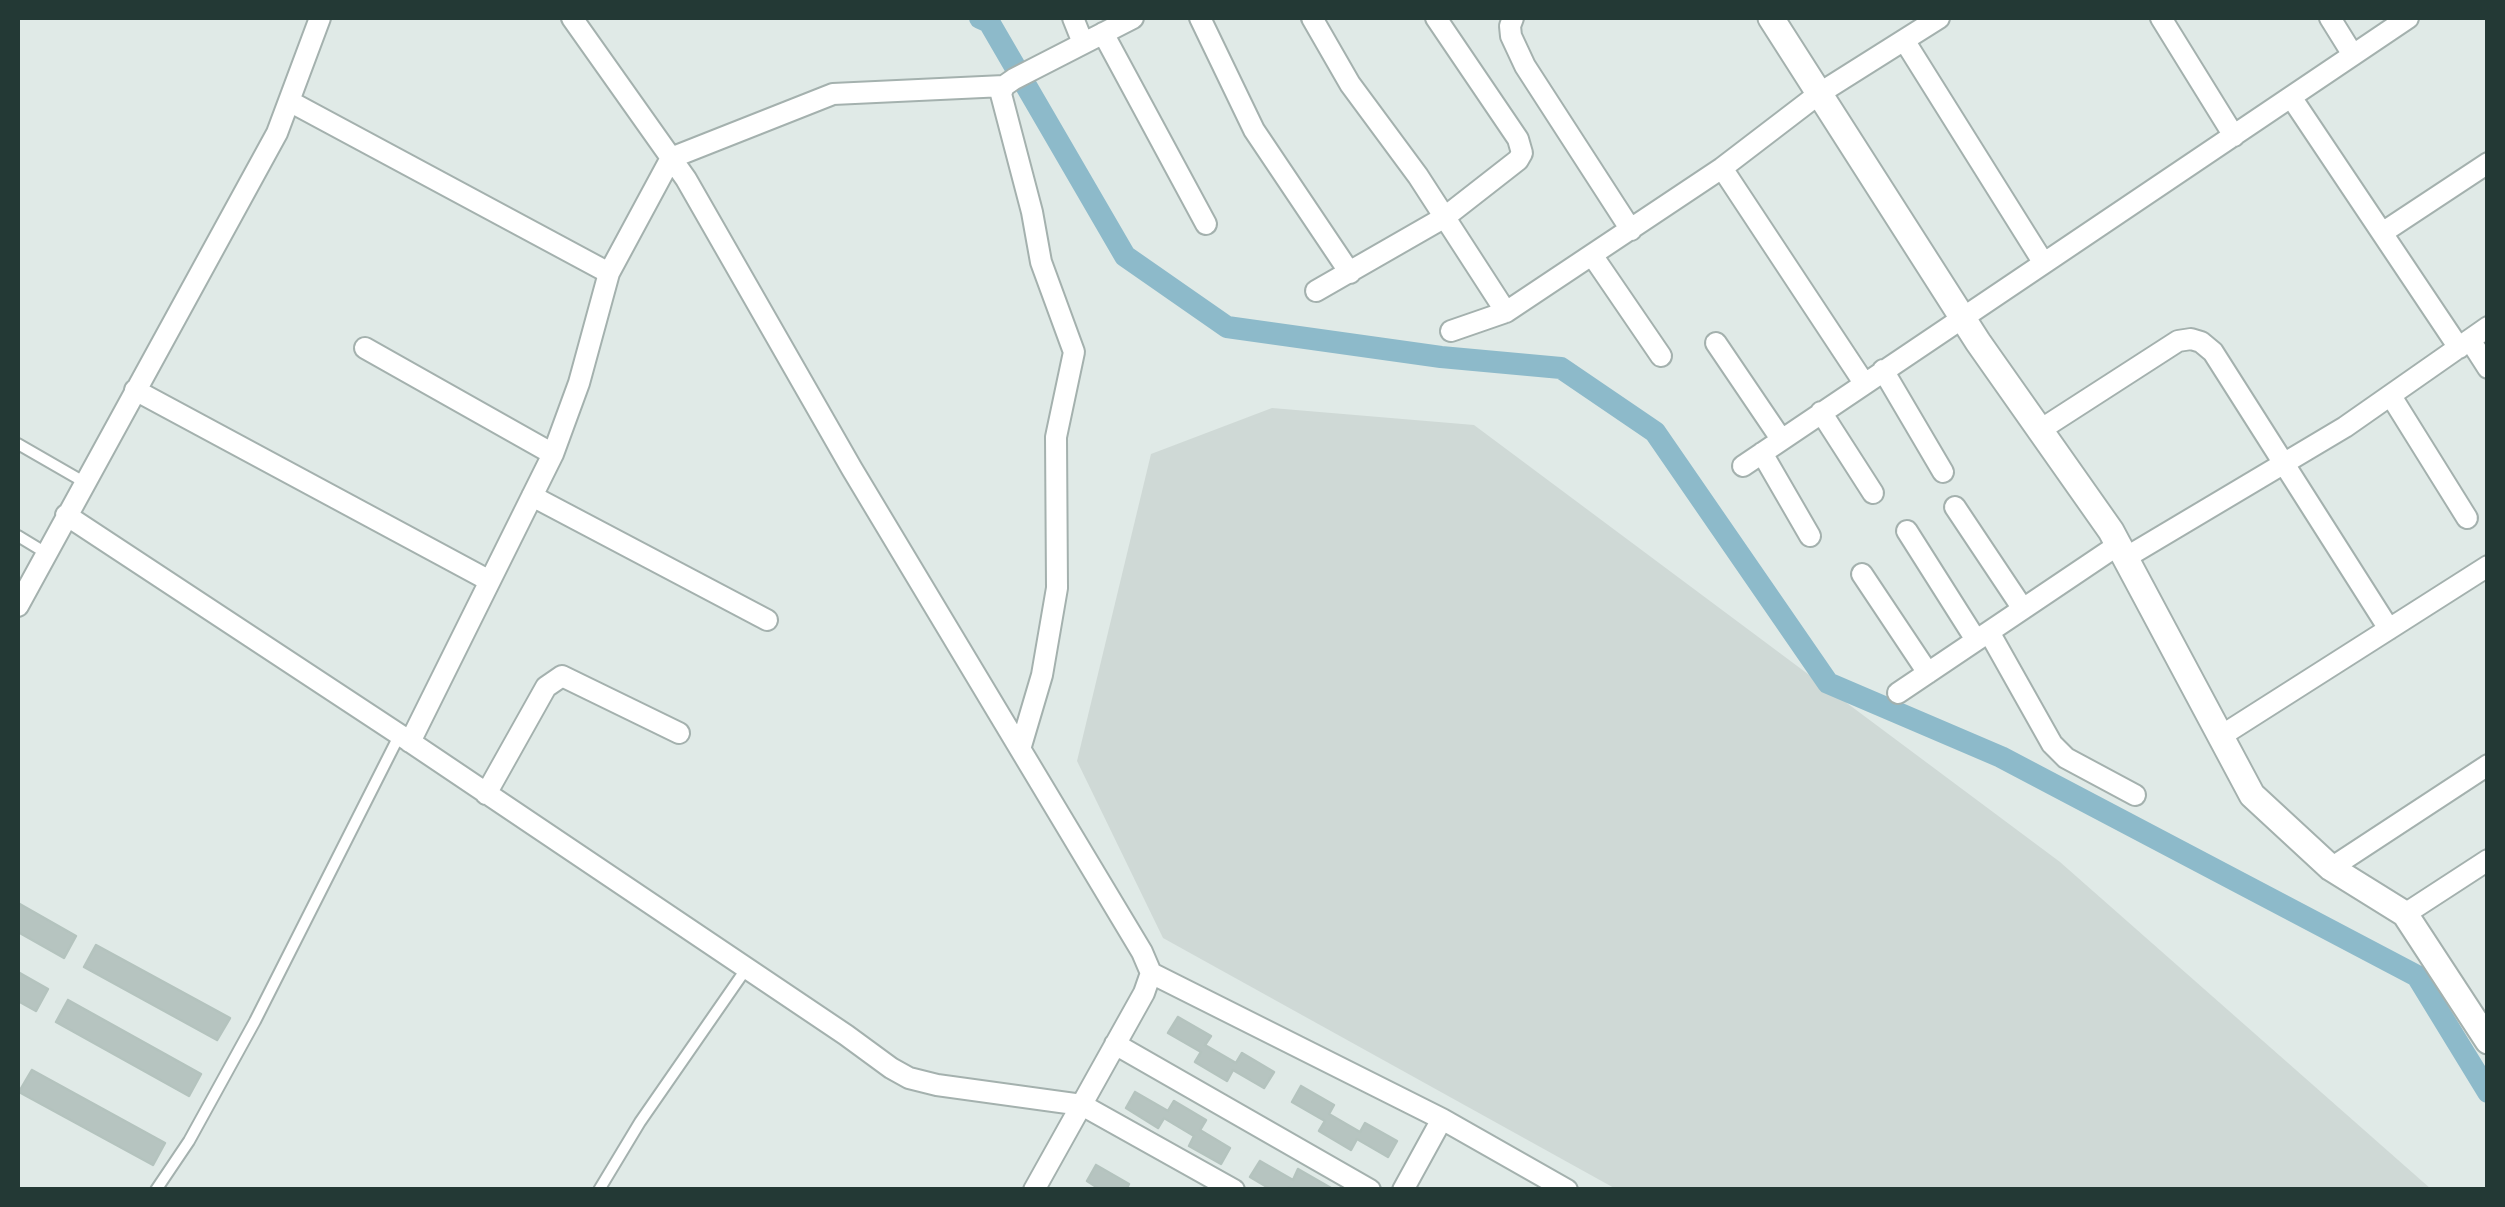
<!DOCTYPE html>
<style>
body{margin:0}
#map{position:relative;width:2505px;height:1207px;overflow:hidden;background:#e0eae7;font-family:Commissioner,sans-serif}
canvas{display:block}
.frame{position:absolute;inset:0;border:20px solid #233935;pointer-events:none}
</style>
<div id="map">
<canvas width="2505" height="1207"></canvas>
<div class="frame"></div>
</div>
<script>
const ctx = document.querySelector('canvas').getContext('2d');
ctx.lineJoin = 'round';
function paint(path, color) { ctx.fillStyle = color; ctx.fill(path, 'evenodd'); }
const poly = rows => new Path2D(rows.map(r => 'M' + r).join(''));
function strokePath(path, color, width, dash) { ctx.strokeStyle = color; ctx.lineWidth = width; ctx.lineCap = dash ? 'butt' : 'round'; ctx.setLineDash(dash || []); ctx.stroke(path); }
paint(poly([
 [1272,408,1474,425,2060,862,2431,1189,1616,1189,1163,938,1077,761,1151,454]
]), '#cfd9d6');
strokePath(poly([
 [980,18,989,22,1125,256,1227,327,1441,357,1561,368,1655,432,1828,683,2001,757,2417,976,2488,1092]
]), '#8dbaca', 22);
const building = poly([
 [18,903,76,936,64,958,18,932,18,903],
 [96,945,230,1018,217,1040,84,967,96,945],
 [18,972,48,989,36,1011,18,1001,18,972],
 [68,1000,201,1074,189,1096,56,1022,68,1000],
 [1178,1017,1211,1036,1205,1045,1236,1063,1242,1053,1274,1072,1264,1088,1233,1070,1227,1081,1195,1062,1201,1052,1168,1033,1178,1017],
 [32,1070,165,1143,153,1165,19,1092,32,1070],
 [1301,1086,1334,1105,1329,1114,1360,1132,1365,1123,1397,1141,1388,1157,1357,1139,1351,1150,1319,1131,1325,1121,1292,1102,1301,1086],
 [1135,1092,1168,1111,1174,1101,1206,1120,1200,1130,1230,1148,1221,1164,1189,1146,1194,1136,1164,1118,1158,1128,1126,1108,1135,1092],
 [1260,1161,1293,1180,1298,1169,1331,1188,1294,1190,1289,1187,1287,1190,1272,1190,1250,1177,1260,1161],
 [1096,1165,1129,1184,1126,1190,1101,1190,1087,1181,1096,1165]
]);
paint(building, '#b6c4c0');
strokePath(building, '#b4c3be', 2.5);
const service = poly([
 [18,444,84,482],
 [18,536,46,553],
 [156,1190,189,1141,255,1021,399,736],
 [599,1190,640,1122,746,969]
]);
const minor = poly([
 [572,18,686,179,852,469,1142,952,1151,973,1144,993,1034,1190],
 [1073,18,1083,43],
 [1200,18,1254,130,1350,273],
 [1312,18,1350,84,1418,176,1506,312,1722,168,1820,93,1939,18],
 [1513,18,1510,26,1511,36,1525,66,1631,230],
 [2161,18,2234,136],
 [2330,18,2353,55],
 [1103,33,1206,224],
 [1904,40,2043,262],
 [2291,97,2459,348],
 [289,101,609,273],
 [1722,168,1864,383],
 [2382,233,2488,163],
 [1592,255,1661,356],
 [1316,291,1445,217,1518,160,1522,153,1518,139,1436,18],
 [1451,331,1506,312],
 [2470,340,2488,368],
 [1716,343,1781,439],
 [365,348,553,454],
 [1883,370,1943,472],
 [135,390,488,580],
 [2391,396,2467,518],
 [1821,412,1873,493],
 [2040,430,2178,341,2191,339,2201,342,2213,352,2389,629],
 [1762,453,1810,536],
 [1743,466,2408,18],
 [532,496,767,620],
 [1955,507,2023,609],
 [66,515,400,735,846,1035,891,1068,909,1078,937,1085,1082,1105,1234,1190],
 [1907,531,1976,640],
 [2125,558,2345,427,2488,327],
 [1862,574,1928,673],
 [18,606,277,133,320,18],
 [1989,632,2052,744,2066,758,2135,795],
 [1898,693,2118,545],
 [2221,736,2488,566],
 [410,742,553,454,579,383,609,273,671,158,833,94,1004,86],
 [1021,746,1042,675,1057,588,1056,437,1074,352,1041,262,1032,212,1001,94,1004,86,1014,79,1133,18],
 [486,794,546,687,562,676,679,733],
 [2331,868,2488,765],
 [2405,914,2488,860],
 [1151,973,1442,1119,1567,1190],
 [1115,1044,1370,1190],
 [1403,1190,1442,1119]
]);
const tertiary = poly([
 [1771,18,1978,342,2111,531,2252,795,2331,868,2405,914,2488,1041]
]);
strokePath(service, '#a4b1ae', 14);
strokePath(minor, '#a4b1ae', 24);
strokePath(tertiary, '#a4b1ae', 29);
strokePath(service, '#fff', 10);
strokePath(minor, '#fff', 20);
strokePath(tertiary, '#fff', 25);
</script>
